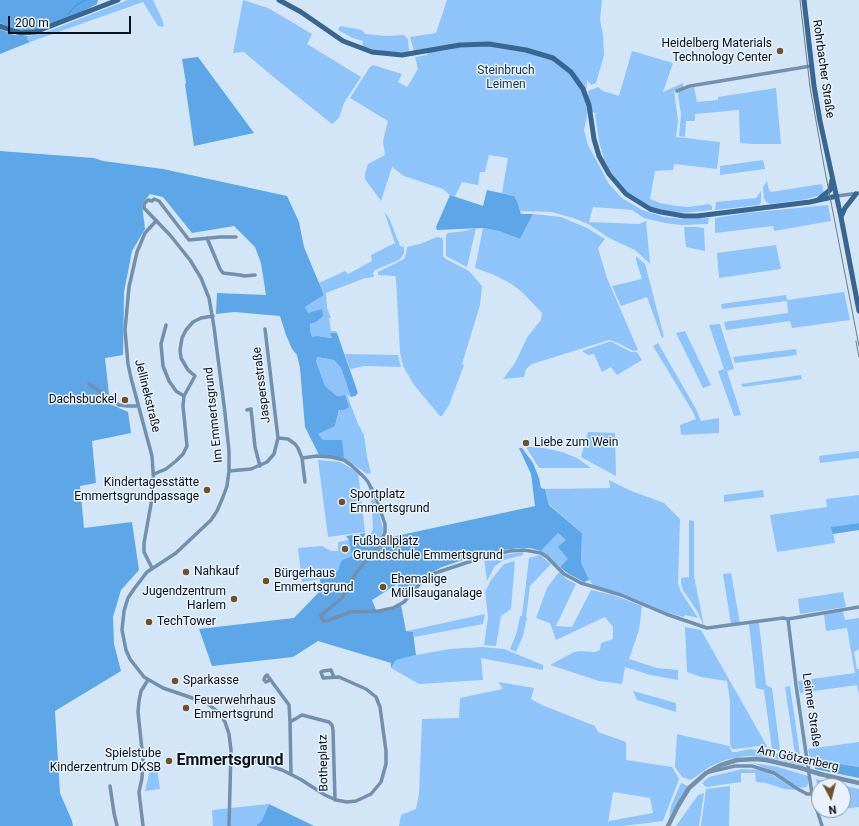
<!DOCTYPE html>
<meta charset="utf-8">
<style>
body{margin:0}
#map{position:relative;width:859px;height:826px;overflow:hidden;background:#d3e6f8;font-family:Roboto,sans-serif}
canvas{display:block}
.north{position:absolute;left:811px;top:778px;width:40px;height:40px;box-sizing:border-box;background:#e7f2fd;border:1px solid #8f98a1;border-radius:50%;rotate:173deg;font-size:11px;font-weight:700;line-height:16px;text-align:center;color:#0b1117}
.north::after{content:'';display:block;margin:auto;width:14px;height:18px;background:#6f5125;clip-path:polygon(50% 0,100% 100%,50% 72%,0 100%)}
.scale{position:absolute;left:8px;top:16px;width:123px;height:18px;box-sizing:border-box;border:2px solid #0b1117;border-top:0;padding-left:5px;font-size:12px;line-height:14px;white-space:nowrap;color:#0b1117;-webkit-text-stroke:3px #e7f2fd;paint-order:stroke}
</style>
<div id="map">
<canvas width="859" height="826"></canvas>
<div class="north">N</div>
<div class="scale">200 m</div>
</div>
<script>
const ctx = document.querySelector('canvas').getContext('2d');
ctx.lineJoin = 'round';
function paint(path, color) { ctx.fillStyle = color; ctx.fill(path, 'evenodd'); }
const poly = rows => new Path2D(rows.map(r => 'M' + r).join(''));
function strokePath(path, color, width, dash) { ctx.strokeStyle = color; ctx.lineWidth = width; ctx.lineCap = dash ? 'butt' : 'round'; ctx.setLineDash(dash || []); ctx.stroke(path); }
function write(font, color, halo, rows, align = 'center') {
  ctx.font = font + ' Roboto,sans-serif'; ctx.lineWidth = 3; ctx.setLineDash([]); ctx.textBaseline = 'middle'; ctx.strokeStyle = halo; ctx.fillStyle = color; for (const [text, x, y, turn = 0] of rows) {
    ctx.save(); ctx.translate(x, y); ctx.rotate((+turn || 0) * Math.PI / 180); ctx.textAlign = isNaN(turn) ? turn : align; if (halo) ctx.strokeText(text, 0, 0); ctx.fillText(text, 0, 0); ctx.restore();
  }
}
paint(poly([
 [128,0,153,0,162,19,164,27,158,26,143,2,30,42,27,39,28,36,46,32],
 [243,0,268,8,312,34,307,44,361,77,344,103,339,118,332,124,271,75,244,52,233,53],
 [447,0,602,0,600,20,603,35,604,55,596,83,591,85,587,80,586,94,589,95,588,91,598,87,603,91,619,96,632,51,673,63,663,92,683,83,683,87,674,91,678,121,676,137,720,142,717,169,674,164,673,170,655,171,650,199,660,203,677,206,688,207,709,204,712,206,712,210,692,212,673,213,649,206,628,193,610,171,604,159,599,141,595,114,596,113,588,111,584,130,588,145,609,184,622,198,642,210,664,217,685,219,709,218,708,224,681,225,665,223,644,218,632,210,593,207,589,222,639,224,646,221,650,264,635,250,609,238,588,224,573,218,552,212,520,211,517,201,514,196,502,193,508,158,489,155,485,172,480,172,478,185,462,182,455,196,450,195,443,189,404,176,392,167,381,201,365,179,365,174,368,164,385,155,383,141,388,121,350,98,370,67,373,65,402,74,398,82,407,87,418,69,415,57,427,55,430,48,414,51,410,37,436,33],
 [340,26,362,30,365,34,386,36,404,35,408,39,409,52,396,52,378,51,362,46,363,41,353,38,338,30],
 [694,87,697,102,718,100,718,97,776,88,781,144,754,144,740,143,739,110,695,114,695,121,686,121,685,137,679,136,681,114,678,95,679,92],
 [763,160,765,169,720,175,720,166],
 [767,181,769,190,771,192,822,184,824,194,807,199,770,204,766,202,764,198,763,187],
 [761,191,761,202,759,205,715,210,716,202,756,198],
 [828,205,831,221,774,231,773,226,715,233,715,218,746,213],
 [384,211,390,220,400,246,404,247,404,254,399,260,375,270,373,273,374,277,365,278,326,293,327,308,331,318,329,318,331,331,336,331,337,333,331,333,332,338,330,338,318,336,312,338,310,331,310,324,316,322,322,310,308,314,305,307,324,295,319,283,345,271,348,274,372,261,371,255,395,243],
 [533,214,561,217,587,228,605,239,598,248,607,278,638,350,633,351,618,343,609,340,532,364,526,369,524,377,503,379,515,363,528,336,541,320,542,313,522,292,510,283,492,274,475,268,483,228,499,231,520,239],
 [684,227,696,227,704,228,705,251,686,247],
 [476,228,467,267,446,256,446,235,448,233,465,231],
 [437,237,442,238,443,240,443,256,446,259,469,271,482,286,480,305,462,364,464,365,449,405,442,416,440,416,414,385,403,366,400,352,396,279,395,276,378,275,378,272,404,259,406,254,407,247,420,244],
 [776,245,781,269,719,278,717,253],
 [636,256,645,264,664,337,662,338,647,297,621,306,612,286,642,279,636,260],
 [844,292,850,320,792,328,790,321,726,330,724,322,788,313,787,301,722,309,721,304,786,295,787,300],
 [720,324,734,369,727,371,741,415,734,416,718,371,724,369,709,325],
 [685,331,711,385,703,388,676,333],
 [608,342,612,342,631,352,637,352,642,360,617,375,611,367,602,372,594,354,588,355,582,351],
 [658,343,696,409,701,421,719,418,719,433,681,435,680,425,696,419,693,412,653,346],
 [796,349,797,355,735,363,733,357],
 [345,354,398,355,401,367,365,366,350,369],
 [317,357,334,360,341,368,351,397,347,395,358,424,364,435,367,457,371,473,367,474,344,458,341,440,323,440,317,434,335,426,344,395,337,396,325,386,316,361],
 [801,375,802,379,743,387,741,384],
 [588,432,615,433,616,476,581,457],
 [526,447,538,447,562,452,577,458,591,468,539,468],
 [859,451,859,458,820,463,819,456],
 [318,460,340,462,358,472,365,532,328,537],
 [609,480,629,490,664,503,680,519,678,584,681,592,698,618,685,615,684,617,658,610,593,585,589,580,581,562,582,533,549,504,545,489,610,488],
 [368,485,377,505,383,529,380,540,365,542,373,530,372,509],
 [763,490,764,497,724,502,724,495],
 [859,495,859,523,832,527,835,543,777,552,770,515,827,507,826,499],
 [689,520,694,521,694,576,704,626,697,611,683,590,681,584,681,578,689,577],
 [558,533,566,540,569,559,560,567,541,551],
 [349,540,353,556,338,571,331,576,320,579,302,582,298,548,322,546,331,551,338,551,338,542],
 [523,552,523,555,504,560,495,566,487,581,484,558],
 [540,555,551,564,530,586,526,617,527,618,523,636,516,652,510,649,517,632,520,616,522,616,529,558],
 [515,561,511,609,501,616,496,646,484,645,488,617,485,592,491,580,504,564],
 [559,572,568,580,576,584,556,626,572,627,591,590,613,595,642,606,639,630,629,659,657,668,678,670,678,680,650,675,625,667,622,684,599,681,550,665,574,652,580,651,595,652,600,650,601,643,613,639,613,627,605,617,556,640,550,623,536,618,547,588],
 [731,573,740,623,731,624,723,574],
 [843,592,846,607,800,614,798,599],
 [843,611,845,620,859,618,859,649,854,652,857,669,859,669,859,695,857,685,800,693,798,681,855,673,847,628,826,631,824,614],
 [485,614,483,624,414,637,413,632,407,631],
 [759,623,766,685,772,688,780,750,772,749,764,690,756,688,749,624],
 [685,627,701,630,768,748,759,746,735,749,732,749,730,744,730,701,727,681,701,677,687,672],
 [482,647,504,649,543,665,543,670,481,658,483,680,419,684,391,668,396,660,416,655,450,649],
 [498,682,534,688,531,699,542,705,595,726,598,732,626,742,626,760,672,767,679,779,663,821,623,826,399,826,401,815,416,809,419,794,422,719,459,718,460,698,503,689],
 [613,792,650,798,653,813,609,821,608,823],
 [790,686,800,755,795,754,785,687],
 [633,691,676,703,676,712,637,700],
 [677,734,729,746,732,752,736,752,750,749,759,750,805,759,805,766,780,760,756,756,746,756,725,760,709,767,691,780,682,777,675,767],
 [859,742,859,767,810,759,808,749],
 [150,761,156,761,160,789,145,791,151,766],
 [753,763,778,767,808,776,808,784,806,787,798,788,774,772],
 [742,769,759,770,771,774,796,790,784,789,766,783,756,782,755,773,741,773,741,782,706,787,702,783,709,777],
 [816,779,859,789,859,807,843,809,843,786,819,786,819,807,816,797,818,789],
 [681,783,688,786,669,818,671,806],
 [730,786,729,826,701,826,706,789],
 [704,793,699,826,676,826,698,795],
 [269,804,262,820,256,826,213,826,212,810]
]), '#8ec4f9');
paint(poly([
 [0,0,98,0,97,4,84,11,42,29,26,31,14,30,0,23],
 [0,29,14,35,28,36,27,39,30,42,0,54],
 [198,57,254,133,194,146,185,84,186,83,182,59],
 [0,151,94,158,103,161,163,169,287,196,299,222,304,247,324,295,305,307,308,313,322,309,323,316,316,322,310,324,310,331,312,337,318,336,330,338,332,338,330,333,337,333,358,393,355,396,351,397,341,368,334,360,317,357,316,361,325,386,337,396,345,395,349,407,344,410,339,410,335,426,318,434,323,440,342,440,344,458,319,455,305,427,300,368,297,355,292,349,286,335,280,316,234,312,216,314,217,293,266,295,261,263,255,247,234,226,192,233,163,197,150,194,142,204,145,229,132,251,124,292,123,355,105,358,110,404,128,412,131,433,92,441,96,483,80,486,84,528,132,522,139,570,121,590,113,617,114,644,121,671,55,711,60,793,72,821,73,826,0,826],
 [487,190,514,196,517,201,521,214,533,214,520,239,499,231,483,228,437,230,436,227,450,195,483,206],
 [519,448,522,448,533,463,539,478,541,488,545,489,549,505,582,533,581,562,589,580,584,582,567,573,560,567,568,559,558,547,566,540,558,533,541,551,530,548,519,548,503,550,472,557,442,567,426,575,416,584,405,599,397,584,372,600,377,612,388,611,401,605,406,631,413,632,416,655,396,660,391,668,391,663,318,641,293,657,212,666,199,629,294,618,321,590,320,579,331,576,338,571,341,561,352,556,349,540,346,536,365,533,363,544,378,543,387,538,535,506,531,474],
 [859,523,859,530,833,534,831,527],
 [815,760,859,767,859,778,815,769],
 [269,804,314,826,256,826,262,820]
]), '#5da6e8');
strokePath(poly([
 [68,14,77,5,85,0]
]), '#438ccd', 1);
strokePath(poly([
 [677,91,690,86,811,66],
 [837,196,859,193],
 [207,238,220,269,223,273,240,275,244,276,255,275],
 [265,329,278,438,288,439,295,444,298,448,302,458,305,482],
 [89,384,119,405,127,406,137,406],
 [184,396,195,376,188,370,181,358,180,350,182,338,186,330,193,322,201,318,213,316],
 [247,410,251,409,255,447,260,466],
 [302,458,317,456,331,457,344,460,351,465,364,477,368,482,375,495,385,524,385,532,379,545,356,573,342,598,321,615,322,619,323,621,326,621,350,612,379,611,393,608,404,602,422,581,432,574,487,556,510,551,524,550,541,553,547,557,564,574,581,583,621,595,666,614,707,628,783,618,788,619,859,607],
 [229,471,251,469,267,462,274,454,278,438],
 [154,474,166,469,176,461,183,454,187,446,183,406,184,396,176,391,169,381,163,366,161,344,166,325],
 [154,486,152,456,131,378,128,364,125,330,129,287,137,252,145,233,156,221],
 [152,568,144,552,144,543,153,493],
 [788,619,796,685,812,794,822,826],
 [270,679,270,680,266,682,264,680,265,677,267,675,289,705,290,722],
 [142,750,138,712,139,701,141,691,148,680],
 [143,757,142,778,139,792,143,826],
 [231,758,259,762,282,770,300,779,325,795,336,800,347,802,356,801,371,794,381,782,386,764,386,751,380,707,376,697,366,689,339,677,323,678,321,672,323,671,331,670,334,677],
 [709,772,735,766,752,766,774,773,796,788,807,794,812,794],
 [291,774,290,722,302,715,329,722,332,725,333,730,335,800],
 [110,786,114,813,117,826],
 [229,826,231,750,229,734,225,722,219,713,207,703,163,688,144,677,130,659,126,650,122,630,124,611,128,598,134,589,147,572,176,553,211,520,217,511,223,497,227,486,229,471,229,451,225,413,214,327,209,298,201,278,190,260,170,235,144,208,144,204,148,200,152,201,154,199,159,201,189,240,220,237,236,237]
]), '#728fac', 3.5);
strokePath(poly([
 [820,774,859,783],
 [668,826,678,806,689,788,706,773,721,765,737,760,756,759,766,760,801,768]
]), '#728fac', 4.5);
strokePath(poly([
 [279,0,301,12,343,41,372,52,402,55,460,45,489,44,526,50,553,58,571,72,583,89,589,105,594,139,599,156,609,174,626,194,650,209,661,212,684,216,697,216,810,202,837,196],
 [804,0,814,86,820,121,841,217,859,311],
 [0,26,13,31,21,33,35,32,118,0],
 [819,199,830,190,832,180],
 [841,217,845,208,856,194]
]), '#396690', 5);
strokePath(poly([
 [800,0,810,87,824,166,859,346],
 [856,341,859,357]
]), '#6e7a86', 1);
strokePath(poly([
 [801,768,820,774]
]), '#728fac', 4.5);
for (const [x, y, r, color] of [
 [780,51,4,"#6f5125"],
 [125,400,4,"#6f5125"],
 [526,443,4,"#6f5125"],
 [207,490,4,"#6f5125"],
 [342,502,4,"#6f5125"],
 [345,549,4,"#6f5125"],
 [186,572,4,"#6f5125"],
 [266,581,4,"#6f5125"],
 [383,587,4,"#6f5125"],
 [234,599,4,"#6f5125"],
 [149,622,4,"#6f5125"],
 [175,681,4,"#6f5125"],
 [186,708,4,"#6f5125"],
 [169,761,4,"#6f5125"]
]) { const dot = new Path2D(); dot.arc(x, y, r, 0, 2 * Math.PI); ctx.fillStyle = color; ctx.fill(dot); strokePath(dot, '#e7f2fd', 1.5); }
write('12px', '#0b1117', '#e7f2fd', [
 ["Heidelberg Materials",772,44,"right"],
 ["Technology Center",772,58,"right"],
 ["Dachsbuckel",117,400,"right"],
 ["Liebe zum Wein",534,443],
 ["Kindertagesstätte",199,483,"right"],
 ["Emmertsgrundpassage",199,497,"right"],
 ["Sportplatz",350,495],
 ["Emmertsgrund",350,509],
 ["Fußballplatz",353,542],
 ["Grundschule Emmertsgrund",353,556],
 ["Nahkauf",194,572],
 ["Bürgerhaus",274,574],
 ["Emmertsgrund",274,588],
 ["Ehemalige",391,580],
 ["Müllsauganalage",391,594],
 ["Jugendzentrum",226,592,"right"],
 ["Harlem",226,606,"right"],
 ["TechTower",157,622],
 ["Sparkasse",183,681],
 ["Feuerwehrhaus",194,701],
 ["Emmertsgrund",194,715],
 ["Spielstube",161,754,"right"],
 ["Kinderzentrum DKSB",161,768,"right"]
], 'left');
write('12px', '#0b1117', '#e7f2fd', [
 ["Rohrbacher Straße",823,69,82],
 ["Jaspersstraße",262,385,-97],
 ["Jellinekstraße",147,396,76],
 ["Im Emmertsgrund",214,415,-96],
 ["Leimer Straße",811,710,82],
 ["Am Götzenberg",798,759,12],
 ["Botheplatz",324,763,-91]
]);
write('12px', '#16344f', '#e7f2fd', [
 ["Steinbruch",506,71],
 ["Leimen",506,85]
]);
write('bold 16px', '#0b1117', '#e7f2fd', [
 ["Emmertsgrund",230,761]
]);
</script>
